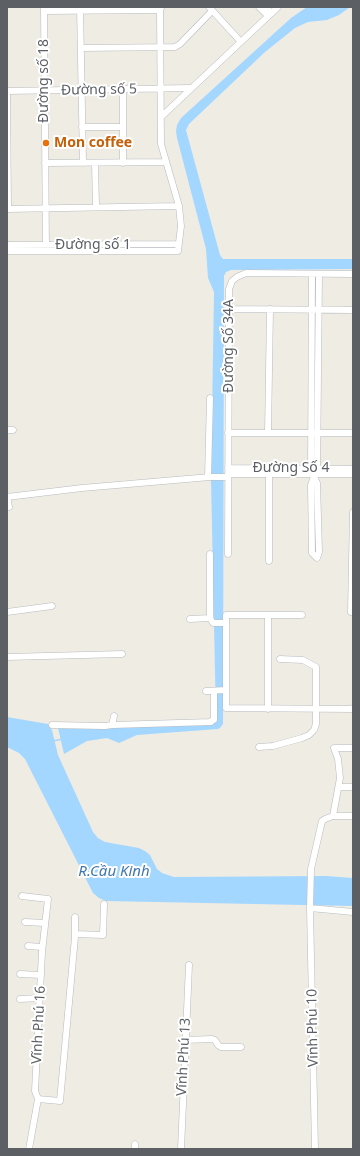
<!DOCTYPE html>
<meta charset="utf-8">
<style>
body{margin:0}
#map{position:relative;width:360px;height:1156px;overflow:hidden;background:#efece4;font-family:"Noto Sans",sans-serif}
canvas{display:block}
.frame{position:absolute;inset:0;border:8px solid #5c6065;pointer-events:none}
</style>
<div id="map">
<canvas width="360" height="1156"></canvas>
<div class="frame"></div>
</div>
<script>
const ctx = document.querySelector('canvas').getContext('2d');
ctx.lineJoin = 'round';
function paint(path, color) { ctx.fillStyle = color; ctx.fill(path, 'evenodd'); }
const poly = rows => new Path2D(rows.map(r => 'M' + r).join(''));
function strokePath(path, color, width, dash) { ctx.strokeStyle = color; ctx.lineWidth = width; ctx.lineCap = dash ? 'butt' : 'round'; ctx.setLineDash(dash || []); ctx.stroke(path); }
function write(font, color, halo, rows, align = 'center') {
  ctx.font = font + ' "Noto Sans",sans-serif'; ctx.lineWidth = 4; ctx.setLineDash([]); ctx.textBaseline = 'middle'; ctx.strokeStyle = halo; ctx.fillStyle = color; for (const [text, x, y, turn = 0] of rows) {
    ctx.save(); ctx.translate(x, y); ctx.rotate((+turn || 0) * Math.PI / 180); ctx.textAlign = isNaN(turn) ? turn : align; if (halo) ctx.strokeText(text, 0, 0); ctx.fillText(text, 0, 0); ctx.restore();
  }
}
paint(poly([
 [307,7,350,7,339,15,327,20,308,22,295,28,265,52,189,124,186,130,220,255,223,259,353,259,353,269,231,270,226,272,224,276,223,724,220,728,218,729,137,735,119,743,107,738,87,741,64,754,58,728,216,720,211,479,214,292,208,278,206,249,177,138,176,131,177,125,181,118,291,18],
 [7,717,48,724,52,730,58,755,93,832,98,838,105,842,139,848,145,851,150,855,157,869,162,873,174,877,326,876,353,878,353,906,106,901,99,898,93,893,25,759,19,753,7,747]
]), '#a4d7ff');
strokePath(poly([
 [53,741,63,739]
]), '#a4d7ff', 1.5);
const minor = poly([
 [44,7,46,251],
 [80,7,83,163],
 [209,7,241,42],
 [259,7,268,16],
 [265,7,272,13],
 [44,11,160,10,161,8],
 [81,48,175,47,180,44,212,11],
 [123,89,123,163],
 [7,91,190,88],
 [7,95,8,209],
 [161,117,278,7],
 [82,127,123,127],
 [45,163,166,162],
 [95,163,96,207],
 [7,209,179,206],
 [7,245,178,244],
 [7,251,178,251,181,226,179,206,161,144,160,10],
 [312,274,311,474,314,477,317,483,319,552,317,558,312,553,311,485,314,477,317,474,319,274],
 [229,309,353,310],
 [7,430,13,430],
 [228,433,353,433],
 [268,433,270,309],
 [228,468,353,469],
 [228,474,353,474],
 [269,474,269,561],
 [208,477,210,398],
 [7,496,9,507],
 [7,497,82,488,210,477,228,477],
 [228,554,229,289,232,281,237,277,246,273,353,274],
 [7,612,52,606],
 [351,612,353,512],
 [302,615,226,615,226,708,353,709,353,708],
 [210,618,210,554],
 [190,619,210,618,213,623,226,623],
 [7,657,122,654],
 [206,691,226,690],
 [268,709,268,616],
 [211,721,214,720,214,691],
 [52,725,105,726,112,725,114,716],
 [112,725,211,722],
 [259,747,273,746,302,738,309,735,314,730,316,724,316,667,303,660,280,659],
 [339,787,353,787],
 [333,816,340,778,338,759,334,748,353,748],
 [22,896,48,899,42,952,35,1091,38,1099,29,1149],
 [310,908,353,912],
 [25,922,45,923],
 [75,934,103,935,104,904],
 [28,946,42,947],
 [20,974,41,975],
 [20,999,40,998],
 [185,1040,212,1039,215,1040,218,1045,221,1047,241,1047],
 [38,1099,60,1101,75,937,75,917],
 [135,1149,135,1144],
 [181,1149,189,965],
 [315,1149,310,908,311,869,322,821,325,819,333,816,353,816]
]);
strokePath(minor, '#b7babe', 7);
strokePath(minor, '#fff', 6);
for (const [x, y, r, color] of [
 [46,143,4,"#e8710a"]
]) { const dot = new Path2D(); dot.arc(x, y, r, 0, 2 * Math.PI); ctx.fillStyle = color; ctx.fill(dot); strokePath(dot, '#fff', 1.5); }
write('14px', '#5c6065', '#fff', [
 ["Đường số 18",44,81,-90],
 ["Đường số 5",99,90,-1],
 ["Đường số 1",93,245],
 ["Đường Số 34A",229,346,-90],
 ["Đường Số 4",291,468],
 ["Vĩnh Phú 16",39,1025,-87],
 ["Vĩnh Phú 10",313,1028,-91],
 ["Vĩnh Phú 13",184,1057,-87]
]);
write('bold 14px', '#c56008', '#fff', [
 ["Mon coffee",54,143]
], 'left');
write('italic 15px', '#4077b1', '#fff', [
 ["R.Cầu Kinh",114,872]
]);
</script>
